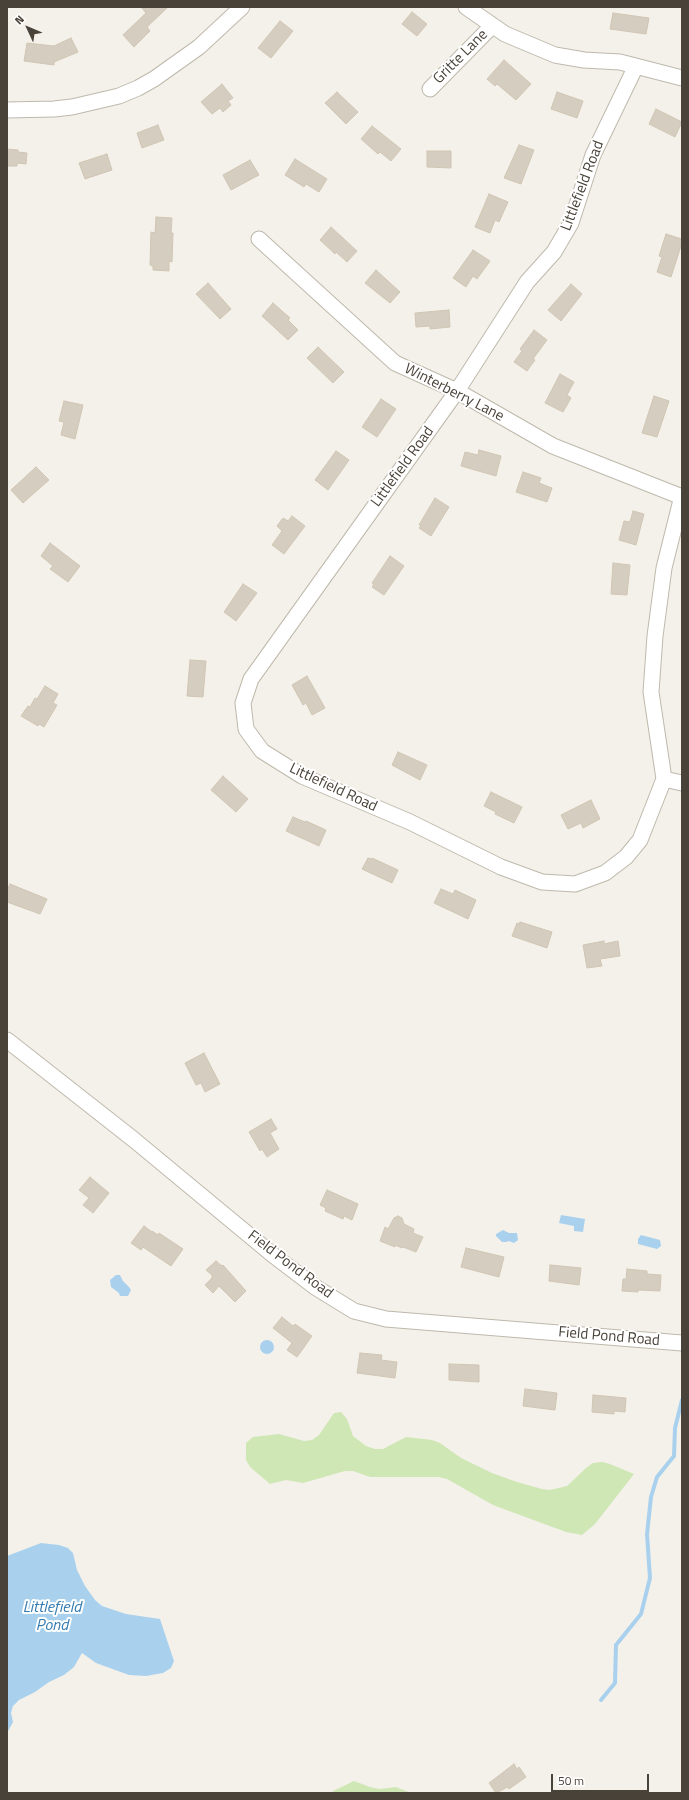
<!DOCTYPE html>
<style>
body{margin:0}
#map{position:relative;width:689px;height:1800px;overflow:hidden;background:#f4f1ea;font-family:"Titillium Web",sans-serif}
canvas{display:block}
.frame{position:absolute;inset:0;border:8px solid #484238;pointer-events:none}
.north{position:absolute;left:8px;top:8px;width:40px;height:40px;-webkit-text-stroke:3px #fff;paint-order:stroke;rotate:314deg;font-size:11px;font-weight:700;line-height:16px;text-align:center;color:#484238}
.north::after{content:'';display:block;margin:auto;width:14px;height:18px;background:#484238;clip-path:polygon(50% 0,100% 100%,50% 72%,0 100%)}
.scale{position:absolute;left:551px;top:1774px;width:98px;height:18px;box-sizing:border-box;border:2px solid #484238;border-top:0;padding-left:5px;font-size:12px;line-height:14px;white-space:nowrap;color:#484238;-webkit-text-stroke:3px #fff;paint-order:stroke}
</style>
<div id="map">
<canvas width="689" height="1800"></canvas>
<div class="frame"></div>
<div class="north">N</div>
<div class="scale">50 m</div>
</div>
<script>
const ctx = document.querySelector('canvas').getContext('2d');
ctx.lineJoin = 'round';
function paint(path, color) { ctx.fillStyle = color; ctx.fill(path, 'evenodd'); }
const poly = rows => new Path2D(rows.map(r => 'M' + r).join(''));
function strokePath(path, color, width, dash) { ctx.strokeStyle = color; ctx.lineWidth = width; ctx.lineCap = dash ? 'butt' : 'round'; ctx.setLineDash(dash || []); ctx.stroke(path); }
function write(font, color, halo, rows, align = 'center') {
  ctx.font = font + ' "Titillium Web",sans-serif'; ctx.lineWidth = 4; ctx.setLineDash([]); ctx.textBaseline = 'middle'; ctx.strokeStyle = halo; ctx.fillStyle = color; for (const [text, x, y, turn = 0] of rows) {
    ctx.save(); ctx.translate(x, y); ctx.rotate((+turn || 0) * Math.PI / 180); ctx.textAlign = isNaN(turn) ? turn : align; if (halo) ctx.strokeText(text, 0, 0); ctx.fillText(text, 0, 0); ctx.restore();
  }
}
paint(poly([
 [341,1412,347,1419,353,1436,366,1446,375,1449,383,1449,406,1437,432,1440,440,1443,461,1458,492,1473,517,1482,542,1489,550,1490,567,1486,586,1468,593,1463,602,1462,610,1464,634,1474,595,1524,582,1535,566,1532,493,1505,447,1479,439,1477,370,1477,353,1471,345,1471,303,1483,286,1480,270,1484,250,1467,246,1460,246,1443,253,1437,279,1434,304,1441,312,1440,319,1435,334,1413],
 [354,1781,370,1787,379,1789,396,1787,411,1793,333,1793,333,1791]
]), '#cfe7b4');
paint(poly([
 [561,1215,585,1219,583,1232,574,1231,574,1226,559,1223],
 [503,1230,509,1233,517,1233,518,1240,514,1243,509,1241,506,1242,502,1242,496,1236,496,1234],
 [641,1235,660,1240,661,1246,657,1249,638,1244,638,1239],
 [116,1275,120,1275,123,1281,129,1287,131,1290,128,1296,120,1296,119,1293,111,1287,110,1280],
 '260 1347a7 7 0 1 1 14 0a7 7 0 1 1-14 0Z',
 [41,1543,59,1545,68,1548,73,1553,77,1570,85,1586,95,1600,102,1606,126,1614,160,1619,174,1661,171,1668,163,1673,146,1676,129,1675,96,1663,82,1653,74,1667,64,1675,49,1682,35,1692,19,1700,13,1706,11,1713,13,1722,7,1733,8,1666,7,1556]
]), '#a9d1ee');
strokePath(poly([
 [601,1700,615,1683,616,1645,641,1614,650,1578,647,1534,651,1497,657,1477,674,1456,675,1428,682,1400]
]), '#a9d1ee', 4);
const building = poly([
 [141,7,168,7,147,27,150,31,134,47,123,35,146,13,141,7],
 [412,12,427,24,417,36,402,24,412,12],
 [613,13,649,18,646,34,610,29,613,13],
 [280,21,293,31,271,58,258,48,280,21],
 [71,38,78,52,54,62,54,65,24,61,27,43,54,46,71,38],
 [504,60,531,84,516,100,497,84,495,86,487,79,504,60],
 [222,84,233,98,228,101,231,105,223,112,220,108,212,114,201,102,222,84],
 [337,92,358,112,346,124,325,103,337,92],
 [557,92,583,101,577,118,551,109,557,92],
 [656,109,682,122,675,137,649,124,656,109],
 [158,125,164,140,142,148,137,133,158,125],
 [372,126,401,149,391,161,380,152,378,154,361,139,372,126],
 [519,145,534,150,521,184,504,178,519,145],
 [7,149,18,150,18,152,27,153,26,164,17,163,17,166,7,166,7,149],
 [427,151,451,151,451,168,427,167,427,151],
 [107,154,112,170,85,179,79,163,107,154],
 [295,159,327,179,319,192,306,184,304,187,285,175,295,159],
 [250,160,259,175,231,190,223,175,250,160],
 [489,194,508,202,499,222,495,220,490,233,475,227,489,194],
 [156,217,172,218,171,233,173,233,172,262,169,261,169,271,153,270,153,266,150,265,151,232,155,233,156,217],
 [331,227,357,251,347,262,336,252,335,254,320,240,331,227],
 [666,234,682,239,682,243,671,277,657,272,662,257,659,256,666,234],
 [473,250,490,261,477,279,473,276,466,287,453,278,473,250],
 [376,270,400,292,390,303,365,283,376,270],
 [208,283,231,309,220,319,196,294,208,283],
 [571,284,582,294,561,321,548,310,571,284],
 [273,303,290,318,288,320,298,330,288,340,262,316,273,303],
 [449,310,450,327,430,329,430,326,416,327,415,313,449,310],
 [534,330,547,340,533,359,535,360,527,371,514,362,522,351,520,349,534,330],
 [318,347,344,372,333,383,307,358,318,347],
 [560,374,574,382,567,395,571,398,563,412,545,403,560,374],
 [654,396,669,401,657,437,642,433,654,396],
 [381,399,396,409,377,437,362,427,381,399],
 [64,401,83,405,75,439,61,435,64,422,59,421,64,401],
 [479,450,501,456,496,476,461,466,465,452,478,455,479,450],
 [336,451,349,460,328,490,315,480,336,451],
 [36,467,49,480,23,503,11,490,36,467],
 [523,472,541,478,539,483,552,488,547,502,516,492,523,472],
 [435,498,449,507,431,536,419,528,421,526,419,525,435,498],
 [633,511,644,514,636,545,619,540,624,521,630,522,633,511],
 [292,516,305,526,284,554,272,545,282,531,277,526,283,518,288,521,292,516],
 [50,543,80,566,68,582,50,569,53,566,41,556,50,543],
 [390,556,404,566,384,595,372,587,374,584,372,583,390,556],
 [613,563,630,565,627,595,611,594,613,563],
 [243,584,257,593,236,621,224,612,243,584],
 [190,660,206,661,203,697,187,696,190,660],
 [307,676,325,708,312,715,306,703,303,705,292,685,307,676],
 [45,686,58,694,53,703,57,705,44,727,39,724,38,726,21,716,28,706,30,707,35,698,37,699,45,686],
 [398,752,427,765,420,780,392,765,398,752],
 [223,776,248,799,236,812,211,790,223,776],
 [491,792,522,807,514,823,495,814,496,812,484,806,491,792],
 [591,800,600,819,583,828,581,823,568,829,561,815,591,800],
 [293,817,305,822,306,821,326,830,319,846,286,831,293,817],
 [368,858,371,859,372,858,398,870,392,883,362,869,368,858],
 [10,884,47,899,40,914,7,902,7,891,10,884],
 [441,889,453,894,455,890,476,900,468,919,434,903,441,889],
 [520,922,552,932,547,948,512,936,517,923,520,924,520,922],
 [604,941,604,944,618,941,620,956,600,959,602,966,587,968,583,945,604,941],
 [204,1053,220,1084,205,1092,201,1083,196,1085,185,1063,204,1053],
 [271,1119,277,1129,270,1133,279,1149,267,1157,262,1149,260,1151,249,1132,271,1119],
 [90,1177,109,1193,93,1213,83,1205,89,1198,79,1190,90,1177],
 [327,1190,358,1204,352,1220,344,1216,343,1219,325,1211,326,1208,320,1205,327,1190],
 [398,1216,402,1218,404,1224,414,1229,413,1233,423,1237,416,1252,403,1247,402,1248,395,1245,395,1247,380,1241,385,1227,388,1229,394,1218,398,1216],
 [144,1226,152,1232,152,1231,158,1235,159,1233,183,1249,171,1266,143,1247,141,1250,131,1243,144,1226],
 [466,1248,504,1257,499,1277,461,1267,466,1248],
 [216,1261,222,1266,223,1265,246,1291,235,1302,219,1286,213,1293,205,1285,212,1278,212,1275,206,1270,216,1261],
 [550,1265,581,1268,579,1285,549,1281,550,1265],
 [627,1269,647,1271,647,1274,661,1275,660,1291,638,1290,638,1292,622,1291,623,1279,626,1279,627,1269],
 [282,1317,293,1326,295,1324,312,1336,297,1357,287,1350,292,1343,273,1328,282,1317],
 [360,1353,382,1355,381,1360,397,1362,395,1378,357,1373,360,1353],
 [449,1364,479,1365,479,1382,449,1380,449,1364],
 [525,1389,557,1393,555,1410,523,1406,525,1389],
 [593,1395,626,1398,625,1412,614,1411,614,1414,592,1412,593,1395],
 [514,1764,517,1769,519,1767,526,1777,509,1789,508,1787,496,1793,489,1783,514,1764]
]);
paint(building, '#d5cdbf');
strokePath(building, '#d0c5b3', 1);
const minor = poly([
 [466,7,505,34,555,55,584,60,620,62,682,78],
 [636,66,593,155,571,223,554,252,527,282,457,391,251,679,243,703,246,729,262,751,302,776,410,822,501,867,542,882,575,884,605,873,626,857,640,840,664,779,651,692,655,636,664,568,682,496],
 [430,89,492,26],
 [7,110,54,109,72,107,119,96,138,88,154,79,199,47,242,7],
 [259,239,395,363,457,391,553,446,682,497],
 [664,779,682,783],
 [7,1040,133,1139,273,1255,315,1287,354,1311,386,1319,682,1343]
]);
strokePath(minor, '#bfb9ac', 17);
strokePath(minor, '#fff', 15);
write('15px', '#484238', '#fff', [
 ["Gritte Lane",461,57,-45],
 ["Littlefield Road",583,186,-69],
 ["Winterberry Lane",454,393,27],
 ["Littlefield Road",403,467,-54],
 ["Littlefield Road",333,788,25],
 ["Field Pond Road",290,1265,37],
 ["Field Pond Road",609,1337,5]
]);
write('italic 16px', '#347bb0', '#fff', [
 ["Littlefield",52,1608],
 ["Pond",52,1626]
]);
</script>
